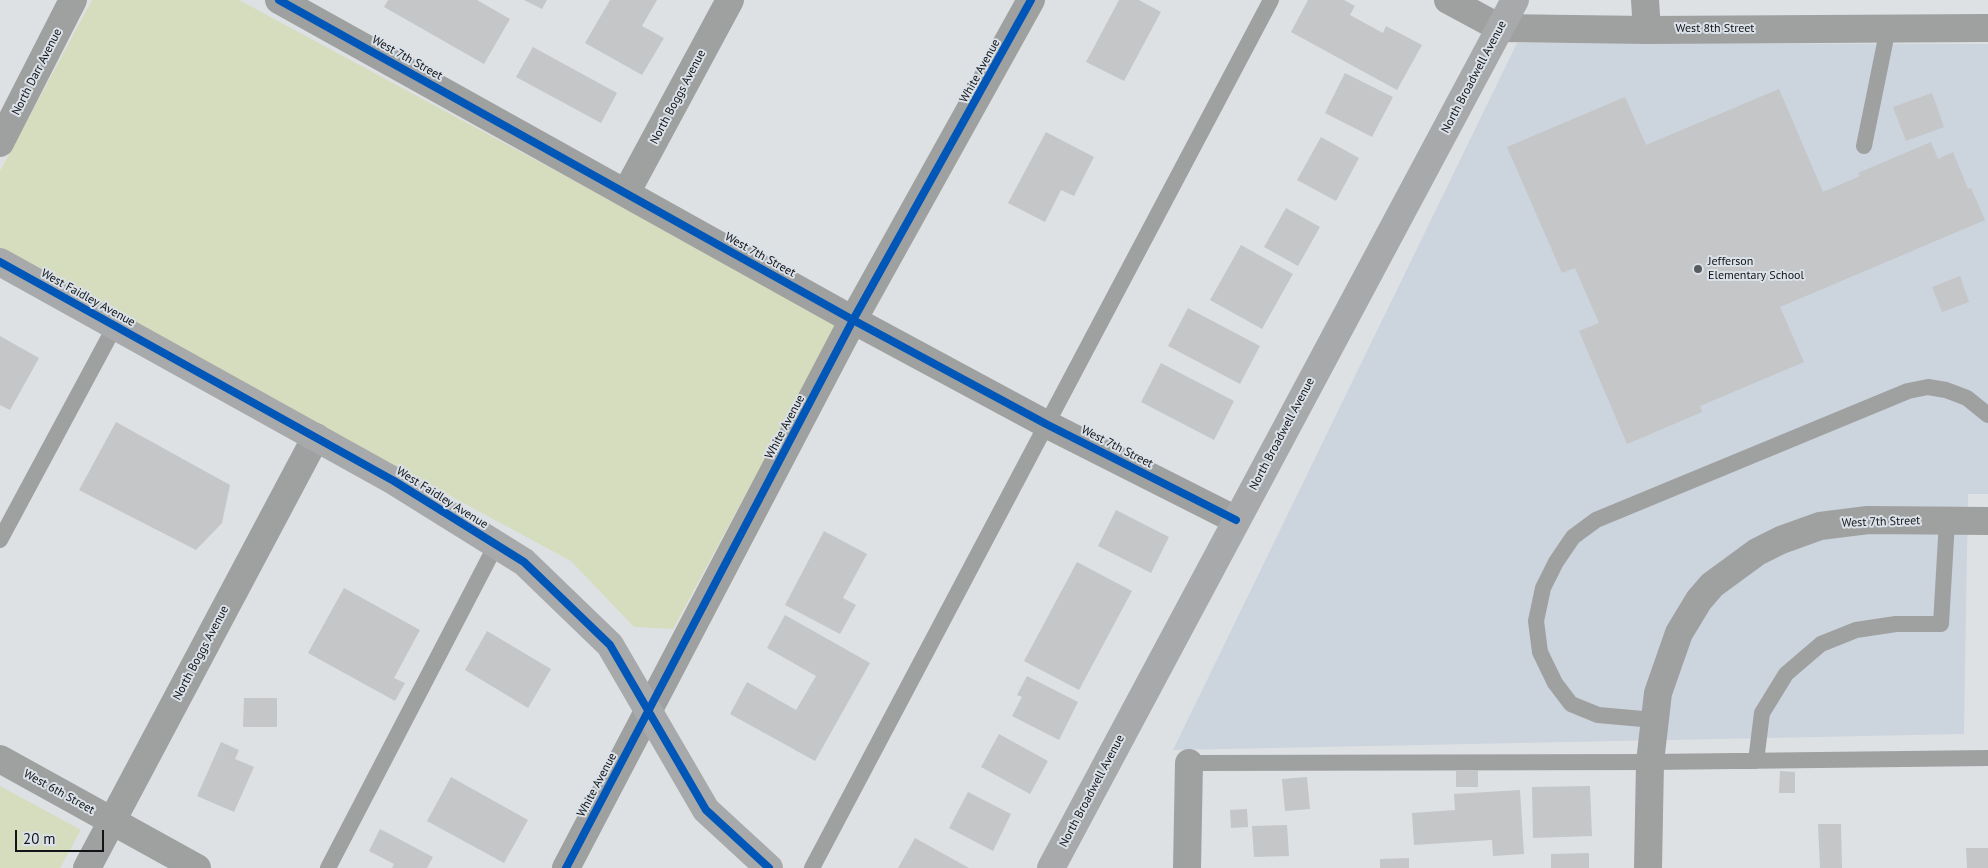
<!DOCTYPE html>
<style>
body{margin:0}
#map{position:relative;width:1988px;height:868px;overflow:hidden;background:#dee1e4;font-family:"PT Sans",sans-serif}
canvas{display:block}
.scale{position:absolute;left:15px;top:830px;width:89px;height:22px;box-sizing:border-box;border:2px solid #111416;border-top:0;padding-left:6px;font-size:15px;line-height:18px;white-space:nowrap;color:#111416;-webkit-text-stroke:4px #dae1e8;paint-order:stroke}
</style>
<div id="map">
<canvas width="1988" height="868"></canvas>
<div class="scale">20 m</div>
</div>
<script>
const ctx = document.querySelector('canvas').getContext('2d');
ctx.lineJoin = 'round';
function paint(path, color) { ctx.fillStyle = color; ctx.fill(path, 'evenodd'); }
const poly = rows => new Path2D(rows.map(r => 'M' + r).join(''));
function strokePath(path, color, width, dash) { ctx.strokeStyle = color; ctx.lineWidth = width; ctx.lineCap = dash ? 'butt' : 'round'; ctx.setLineDash(dash || []); ctx.stroke(path); }
function write(font, color, halo, rows, align = 'center') {
  ctx.font = font + ' "PT Sans",sans-serif'; ctx.lineWidth = 4; ctx.setLineDash([]); ctx.textBaseline = 'middle'; ctx.strokeStyle = halo; ctx.fillStyle = color; for (const [text, x, y, turn = 0] of rows) {
    ctx.save(); ctx.translate(x, y); ctx.rotate((+turn || 0) * Math.PI / 180); ctx.textAlign = isNaN(turn) ? turn : align; if (halo) ctx.strokeText(text, 0, 0); ctx.fillText(text, 0, 0); ctx.restore();
  }
}
paint(poly([
 [1517,43,1988,44,1988,494,1968,494,1964,734,1173,750]
]), '#ccd4dd');
paint(poly([
 [92,0,239,0,838,323,673,629,634,627,571,561,0,253,0,171],
 [0,786,81,830,60,868,0,868]
]), '#d5ddbe');
paint(poly([
 [388,0,477,0,510,19,484,64,384,7],
 [524,0,547,0,542,9],
 [610,0,657,0,642,26,664,38,642,75,585,43],
 [1119,0,1139,0,1161,12,1124,81,1086,62],
 [1308,0,1344,0,1355,6,1350,15,1383,33,1386,26,1422,45,1397,90,1291,32],
 [533,47,617,93,601,123,516,77],
 [1345,73,1393,97,1372,137,1325,113],
 [1779,89,1823,192,1860,176,1858,173,1931,142,1938,159,1953,152,1968,189,1971,188,1985,220,1780,307,1804,362,1700,406,1702,412,1627,444,1579,331,1599,323,1575,268,1562,273,1507,147,1625,97,1646,145],
 [1932,93,1944,127,1906,141,1893,107],
 [1046,132,1094,157,1074,196,1061,190,1045,222,1008,203],
 [1321,137,1359,158,1336,201,1297,180],
 [1286,208,1320,227,1298,266,1264,247],
 [1241,245,1293,274,1262,329,1210,300],
 [1960,276,1969,302,1942,312,1932,287],
 [1188,308,1260,346,1240,384,1168,346],
 [0,336,39,358,10,410,0,405],
 [1161,363,1234,401,1214,440,1141,402],
 [116,422,230,485,222,523,196,550,79,490],
 [1116,510,1169,537,1151,573,1098,546],
 [824,531,867,554,843,598,856,605,840,634,785,605],
 [1077,562,1132,591,1079,690,1024,661],
 [344,588,420,630,394,678,405,683,395,701,308,653],
 [785,615,870,663,815,761,730,714,747,682,796,710,816,676,767,648],
 [487,631,551,669,528,708,465,670],
 [1027,676,1078,702,1059,740,1012,716,1022,697,1017,695],
 [244,698,277,698,277,727,243,727],
 [999,734,1048,761,1030,794,981,767],
 [221,742,239,750,235,759,254,767,234,812,197,796],
 [1456,771,1478,771,1478,787,1456,787],
 [1780,771,1795,772,1795,793,1779,793],
 [451,777,528,820,504,863,427,821],
 [1307,777,1310,809,1285,811,1282,779],
 [1590,786,1592,836,1533,838,1532,787],
 [1520,790,1524,854,1493,856,1492,840,1414,845,1412,813,1455,810,1454,794],
 [968,792,1011,814,993,851,949,828],
 [1247,809,1248,827,1231,828,1230,810],
 [1818,824,1841,824,1842,868,1820,868],
 [1287,825,1289,856,1254,857,1252,826],
 [380,829,433,857,427,868,392,868,394,864,369,851],
 [915,838,969,868,898,868],
 [1966,848,1988,848,1988,868,1967,868],
 [1589,853,1589,868,1551,868,1551,854],
 [1409,858,1409,868,1380,868,1380,859]
]), '#c4c6c8');
strokePath(poly([
 [1864,146,1888,28],
 [0,540,115,326],
 [1654,720,1598,715,1571,704,1555,683,1540,652,1536,621,1543,588,1556,562,1573,537,1596,520,1908,391,1928,387,1946,390,1967,398,1988,415],
 [1756,761,1762,713,1786,674,1821,644,1856,630,1896,624,1941,624,1947,521],
 [1189,763,1650,762,1988,758],
 [328,868,496,545],
 [812,868,1271,0]
]), '#9fa0a0', 16);
strokePath(poly([
 [279,0,853,320,1046,424,1236,520],
 [1448,0,1500,28,1647,30,1988,28],
 [1645,0,1647,30],
 [0,143,73,0],
 [626,193,730,0],
 [0,759,197,868],
 [87,868,316,437],
 [566,868,853,320,1031,0],
 [1187,868,1189,763],
 [1648,868,1650,762,1658,693,1679,633,1699,600,1712,585,1757,552,1781,540,1820,526,1868,520,1988,521]
]), '#9fa0a0', 28);
strokePath(poly([
 [0,262,394,481,524,562,610,645,706,810,769,868],
 [1051,868,1515,0]
]), '#a8a9aa', 28);
strokePath(poly([
 [279,0,853,320,1046,424,1236,520],
 [0,262,394,481,524,562,610,645,706,810,769,868],
 [566,868,853,320,1031,0]
]), '#0057b8', 8);
for (const [x, y, r, color] of [
 [1698,269,5,"#595c5e"]
]) { const dot = new Path2D(); dot.arc(x, y, r, 0, 2 * Math.PI); ctx.fillStyle = color; ctx.fill(dot); strokePath(dot, '#dae1e8', 2); }
write('12px', '#111416', '#dae1e8', [
 ["West 8th Street",1715,29],
 ["West 7th Street",407,58,29],
 ["White Avenue",980,71,-61],
 ["North Darr Avenue",37,72,-63],
 ["North Broadwell Avenue",1474,77,-62],
 ["North Boggs Avenue",678,97,-62],
 ["West 7th Street",760,255,29],
 ["West Faidley Avenue",88,298,29],
 ["White Avenue",785,427,-62],
 ["North Broadwell Avenue",1282,434,-62],
 ["West 7th Street",1117,447,27],
 ["West Faidley Avenue",442,498,32],
 ["West 7th Street",1881,522,-2],
 ["North Boggs Avenue",201,653,-62],
 ["White Avenue",597,785,-62],
 ["North Broadwell Avenue",1092,791,-62],
 ["West 6th Street",59,792,29]
]);
write('12px', '#111416', '#dae1e8', [
 ["Jefferson",1708,262],
 ["Elementary School",1708,276]
], 'left');
</script>
